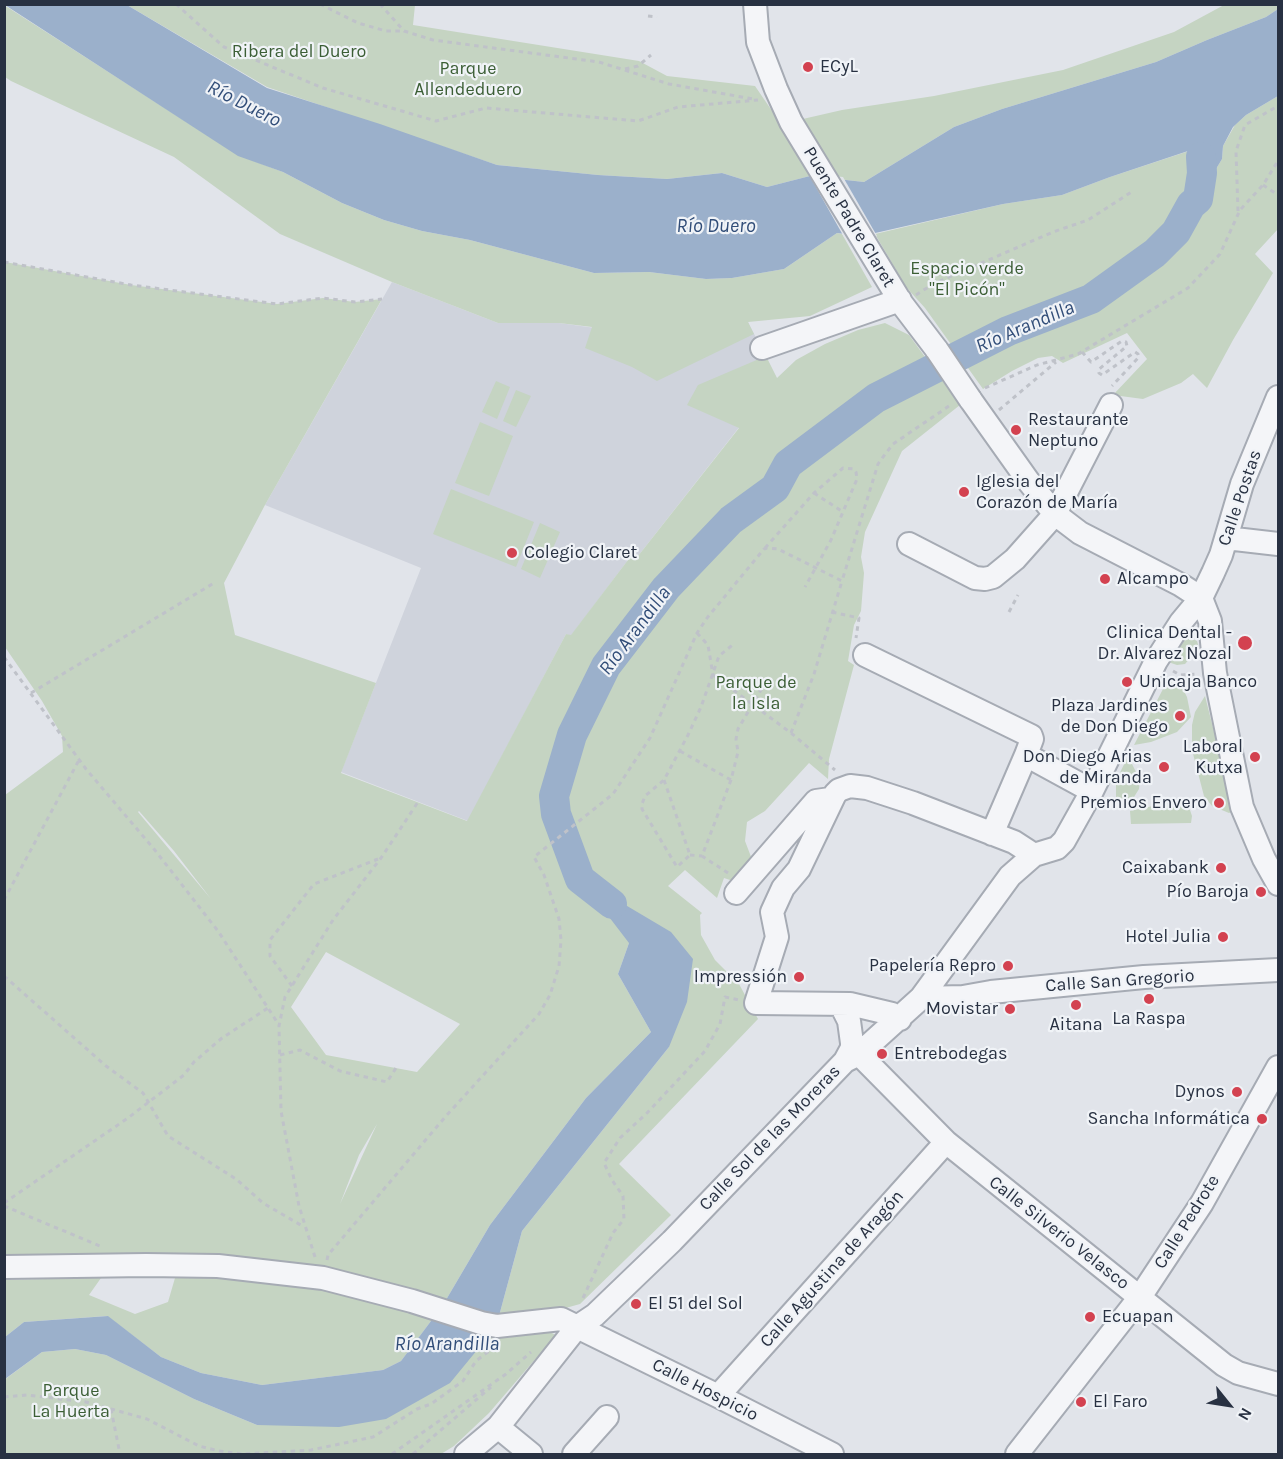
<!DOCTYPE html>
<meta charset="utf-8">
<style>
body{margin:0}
#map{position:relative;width:1283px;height:1459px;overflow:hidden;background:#e1e4ea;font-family:Karla,sans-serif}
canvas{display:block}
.frame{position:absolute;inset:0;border:6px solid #283142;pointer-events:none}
.north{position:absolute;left:1199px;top:1375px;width:60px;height:60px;-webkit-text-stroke:4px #f0f3f7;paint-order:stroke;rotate:120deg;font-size:16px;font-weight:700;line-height:24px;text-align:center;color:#283142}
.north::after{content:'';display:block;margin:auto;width:21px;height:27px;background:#283142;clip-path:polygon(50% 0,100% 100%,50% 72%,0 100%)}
</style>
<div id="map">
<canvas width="1283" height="1459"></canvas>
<div class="frame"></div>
<div class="north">N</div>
</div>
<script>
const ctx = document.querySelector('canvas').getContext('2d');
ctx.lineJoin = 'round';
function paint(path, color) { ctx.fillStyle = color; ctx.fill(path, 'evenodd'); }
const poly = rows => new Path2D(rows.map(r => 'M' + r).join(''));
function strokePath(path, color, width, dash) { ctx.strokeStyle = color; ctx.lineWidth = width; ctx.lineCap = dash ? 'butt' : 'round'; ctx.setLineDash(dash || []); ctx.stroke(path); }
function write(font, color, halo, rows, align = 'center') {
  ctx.font = font + ' Karla,sans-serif'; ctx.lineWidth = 4.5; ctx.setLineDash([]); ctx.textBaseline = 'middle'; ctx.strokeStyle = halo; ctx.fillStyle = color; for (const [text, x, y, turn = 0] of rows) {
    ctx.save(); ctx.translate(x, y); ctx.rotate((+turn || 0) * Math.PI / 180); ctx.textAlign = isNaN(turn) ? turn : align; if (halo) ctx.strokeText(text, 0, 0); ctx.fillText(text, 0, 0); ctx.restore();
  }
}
paint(poly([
 [392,282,498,323,559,323,639,334,748,322,777,379,638,556,631,556,571,636,566,634,468,821,341,772,421,568,265,505]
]), '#cfd3dc');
paint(poly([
 [4,5,238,155,283,172,342,203,384,220,422,231,470,240,594,273,649,272,706,279,732,278,784,269,837,233,842,234,872,287,810,316,748,322,754,334,657,381,632,367,585,348,592,327,559,323,498,323,392,282,280,234,174,157,11,81,5,77],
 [127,5,415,5,413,25,639,61,667,76,755,86,781,124,842,110,934,96,1063,70,1174,32,1224,5,1278,5,1278,9,1266,17,1207,40,1156,62,1002,109,954,127,864,182,810,176,767,187,722,173,667,179,598,175,497,165,267,87],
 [1278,96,1278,229,1255,254,1273,273,1233,340,1207,388,1193,374,1181,383,1143,399,1113,395,1147,359,1127,333,1063,363,1052,356,1038,358,1012,371,983,389,925,308,906,287,875,234,1003,204,1062,195,1110,177,1201,147,1193,193,1198,199,1222,159,1223,146,1235,125,1246,115],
 [5,262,131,285,277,304,323,298,355,302,382,299,265,505,224,583,235,635,376,683,341,773,467,821,566,634,571,635,631,556,638,556,739,428,687,405,698,385,766,356,777,378,796,360,825,344,858,330,885,323,909,335,960,405,902,451,865,532,861,557,864,573,861,611,854,625,848,661,854,665,829,759,828,779,809,763,765,811,747,822,745,841,753,862,736,882,724,878,717,898,685,870,668,886,702,913,700,915,701,935,715,960,739,984,758,1019,619,1164,671,1215,580,1304,497,1327,507,1338,543,1329,556,1335,489,1413,454,1446,441,1454,5,1454,4,1380,42,1352,75,1349,106,1355,194,1399,257,1425,496,1327,522,1231,669,1047,629,943,618,974,651,1032,586,1098,490,1225,443,1305,401,1361,383,1370,262,1385,201,1373,161,1357,107,1316,24,1322,5,1337,5,1280,84,1278,5,1275,5,795,63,752,62,736,42,701,5,647],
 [139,811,174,851,211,899,138,812],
 [326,952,460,1024,417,1072,326,1055,291,1007],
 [377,1124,340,1204,359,1155],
 [101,1278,174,1277,175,1278,168,1302,135,1314,89,1295],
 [496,381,510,387,497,419,482,412],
 [516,390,531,396,516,427,503,421],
 [480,422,513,436,489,496,455,483],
 [451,489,534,522,516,567,433,534],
 [540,523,560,532,540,578,521,569],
 [1191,638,1197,641,1199,648,1185,664,1177,665,1168,662,1183,639],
 [1172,680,1181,685,1187,697,1191,717,1177,732,1151,742,1134,745,1163,689],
 [1205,696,1234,811,1229,813,1212,806,1204,796,1192,750,1192,725,1195,712],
 [1128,756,1140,780,1139,789,1134,797,1126,800,1116,797,1116,781],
 [1176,799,1182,800,1189,807,1192,816,1191,823,1131,824,1130,811,1162,804]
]), '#c5d4c2');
paint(poly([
 [5,5,127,5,267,88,380,124,497,165,598,175,667,179,722,173,767,187,810,176,864,182,954,127,1002,109,1156,62,1207,40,1266,17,1278,9,1278,96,1246,115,1233,127,1223,146,1222,159,1198,199,1193,193,1200,147,1110,177,1062,195,1003,204,862,236,837,233,784,269,732,278,706,279,649,272,594,273,470,240,422,231,384,220,342,203,283,172,238,156],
 [574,862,617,900,671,932,693,959,687,1002,669,1047,522,1231,496,1327,450,1383,386,1419,339,1427,257,1425,194,1399,106,1355,75,1349,42,1352,5,1379,5,1337,24,1322,108,1316,161,1357,201,1373,262,1385,383,1370,401,1361,443,1305,490,1225,586,1098,651,1032,618,974,629,943,580,879]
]), '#9bb0cb');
paint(poly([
 [808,173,843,177,877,236,862,239,844,237]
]), '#e1e4ea');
strokePath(poly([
 [612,904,580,879,556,814,554,796,572,735,606,666,666,588,731,520,775,488,788,464,876,398,1008,331,1091,299,1155,253,1176,232,1191,205,1198,199,1202,173,1201,157]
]), '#9bb0cb', 30);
const minor = poly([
 [755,4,758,42,776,89,791,122,902,304,937,350],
 [762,348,900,300],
 [970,399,1029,482,1055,514,1080,533,1181,585,1201,598],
 [1226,538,1278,544],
 [909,544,975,578,985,579,993,577,1015,559,1055,514,1111,405],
 [1201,598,1210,621,1215,673,1242,807,1264,859,1278,884],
 [865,655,1031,736,1032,739,1026,755,992,834],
 [1026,755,1092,791],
 [736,893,816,801,830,799],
 [921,998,963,997,991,992,1144,977,1278,970],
 [843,1009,849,1021,852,1043,852,1048,845,1061],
 [900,1019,892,1014,850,1004,756,1003,777,937,772,912,783,888,799,869,835,794,839,790,850,786,867,788,913,803,1014,842,1034,855],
 [859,1054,946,1142,1224,1365,1238,1373,1278,1384],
 [4,1267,146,1265,218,1266,323,1278,412,1301,481,1323,497,1326,561,1319,718,1396,832,1454],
 [718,1396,946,1142],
 [498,1427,531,1454],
 [466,1454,498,1427,577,1327,595,1315,672,1241,845,1061,859,1054,921,998,1010,876,1034,855,1057,848,1064,841,1092,791,1156,661,1181,622,1201,598,1213,573,1221,555,1242,484,1278,397],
 [574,1454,607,1417],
 [1017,1454,1140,1297,1202,1203,1278,1067]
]);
strokePath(minor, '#a6abb4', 26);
strokePath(poly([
 [176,4,224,47,323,88,436,121,486,108,638,121,678,107,758,100],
 [320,4,358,23,386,31,404,31],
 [380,4,404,31,433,40,599,62,669,84,753,99],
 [648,16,657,17],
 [625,69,638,66,651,55],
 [1263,185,1278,195],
 [1238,211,1236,151,1245,125,1278,106],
 [4,262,131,285,277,304,323,298,355,302,382,299],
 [916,295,933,284,1053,232,1088,220,1133,191],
 [1082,352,1091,362,1122,341,1126,342,1127,346,1098,370,1099,373,1102,375,1135,352,1138,354,1139,357,1112,386],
 [985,388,1037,365,1078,354,1188,288,1220,254,1240,210,1263,185,1278,161],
 [999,410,1056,362],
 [814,493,843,512],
 [765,548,814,493,843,468,854,469,856,472,857,479,831,540,805,587],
 [832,612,859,618,856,638],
 [1009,612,1018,595],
 [697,633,708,645,713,675,791,733,835,770],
 [4,657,86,769,154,849,218,931,279,1025],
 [1173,671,1180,675,1198,674],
 [31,693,214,583],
 [791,733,814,674,842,581],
 [680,751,731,780],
 [664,780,690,855,677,867,642,809,642,804,645,796,664,780,688,735,701,707,719,656,735,643],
 [690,855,702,856],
 [728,873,702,856,731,780,738,752,736,739,738,729,768,678],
 [4,900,79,760],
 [4,976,106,1066,143,1093,168,1136,236,1179,263,1203,304,1227],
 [292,986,270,956,270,940,314,884,378,859],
 [280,1055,300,1050,340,1071,387,1082,396,1068],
 [4,1203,128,1118,184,1075,194,1062,222,1038,268,1008],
 [4,1206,100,1246],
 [315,1257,299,1206,281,1111,279,1026,285,997,333,920,381,858,418,802],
 [327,1260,328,1255,339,1242,446,1116,539,1014,550,995,559,966,561,940,559,919,544,875,534,857,613,794,650,738,697,633,707,618,764,549,767,548,778,549,842,581,878,464,883,457,893,444,952,404],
 [583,1298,613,1233,624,1219,623,1196,612,1180,604,1163,620,1138,647,1113,705,1051,720,1024,725,997,739,1000],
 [4,1397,27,1395,86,1402,147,1419,199,1446,219,1451,242,1454,311,1450,373,1437,417,1409,431,1404,463,1381,476,1361,498,1344],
 [111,1409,120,1454],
 [392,1454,506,1374,531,1352],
 [413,1454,491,1387]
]), '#bfc2c9', 3, [4.5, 4.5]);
strokePath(minor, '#f4f5f8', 22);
const minorBridge = poly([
 [937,350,970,399]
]);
strokePath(minorBridge, '#a6abb4', 26, []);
strokePath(minorBridge, '#f4f5f8', 22);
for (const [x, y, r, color] of [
 [808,67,6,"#d34250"],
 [1016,430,6,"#d34250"],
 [964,492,6,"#d34250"],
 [512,553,6,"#d34250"],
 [1105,579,6,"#d34250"],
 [1245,643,8,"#d34250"],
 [1127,682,6,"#d34250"],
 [1180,716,6,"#d34250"],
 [1255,757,6,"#d34250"],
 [1164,767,6,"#d34250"],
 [1219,803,6,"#d34250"],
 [1221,868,6,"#d34250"],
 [1261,892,6,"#d34250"],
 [1223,937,6,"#d34250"],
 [1008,966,6,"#d34250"],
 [799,977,6,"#d34250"],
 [1149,999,6,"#d34250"],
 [1076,1005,6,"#d34250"],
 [1010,1009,6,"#d34250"],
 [882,1054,6,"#d34250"],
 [1237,1092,6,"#d34250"],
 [1262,1119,6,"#d34250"],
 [636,1304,6,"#d34250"],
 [1090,1317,6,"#d34250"],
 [1081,1402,6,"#d34250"]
]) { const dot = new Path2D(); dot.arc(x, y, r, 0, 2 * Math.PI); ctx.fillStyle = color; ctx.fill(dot); strokePath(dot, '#f0f3f7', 2); }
write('18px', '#3b5e35', '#f0f3f7', [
 ["Ribera del Duero",299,52],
 ["Parque",468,69],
 ["Allendeduero",468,90],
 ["Espacio verde",967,269],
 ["\"El Picón\"",967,290],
 ["Parque de",756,683],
 ["la Isla",756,704],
 ["Parque",71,1391],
 ["La Huerta",71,1412]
]);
write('18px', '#283142', '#f0f3f7', [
 ["ECyL",820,67,"left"],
 ["Restaurante",1028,420,"left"],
 ["Neptuno",1028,441,"left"],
 ["Iglesia del",976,482,"left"],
 ["Corazón de María",976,503,"left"],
 ["Colegio Claret",524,553,"left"],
 ["Alcampo",1117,579,"left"],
 ["Clinica Dental -",1232,633],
 ["Dr. Alvarez Nozal",1232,654],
 ["Unicaja Banco",1139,682,"left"],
 ["Plaza Jardines",1168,706],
 ["de Don Diego",1168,727],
 ["Laboral",1243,747],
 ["Kutxa",1243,768],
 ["Don Diego Arias",1152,757],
 ["de Miranda",1152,778],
 ["Premios Envero",1207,803],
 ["Caixabank",1209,868],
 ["Pío Baroja",1249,892],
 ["Hotel Julia",1211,937],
 ["Papelería Repro",996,966],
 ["Impressión",787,977],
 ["Movistar",998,1009],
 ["La Raspa",1149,1019,"center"],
 ["Aitana",1076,1025,"center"],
 ["Entrebodegas",894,1054,"left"],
 ["Dynos",1225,1092],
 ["Sancha Informática",1250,1119],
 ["El 51 del Sol",648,1304,"left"],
 ["Ecuapan",1102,1317,"left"],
 ["El Faro",1093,1402,"left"]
], 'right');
write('18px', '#283142', '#f0f3f7', [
 ["Puente Padre Claret",849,217,59],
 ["Calle Postas",1240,498,-71],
 ["Calle San Gregorio",1120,981,-4],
 ["Calle Sol de las Moreras",770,1138,-46],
 ["Calle Pedrote",1187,1222,-58],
 ["Calle Silverio Velasco",1059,1233,38],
 ["Calle Agustina de Aragón",832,1269,-48],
 ["Calle Hospicio",705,1390,27]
]);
write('italic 20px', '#314d78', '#f0f3f7', [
 ["Río Duero",244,104,27],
 ["Río Duero",716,226],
 ["Río Arandilla",1025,327,-23],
 ["Río Arandilla",635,631,-53],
 ["Río Arandilla",447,1344]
]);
</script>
